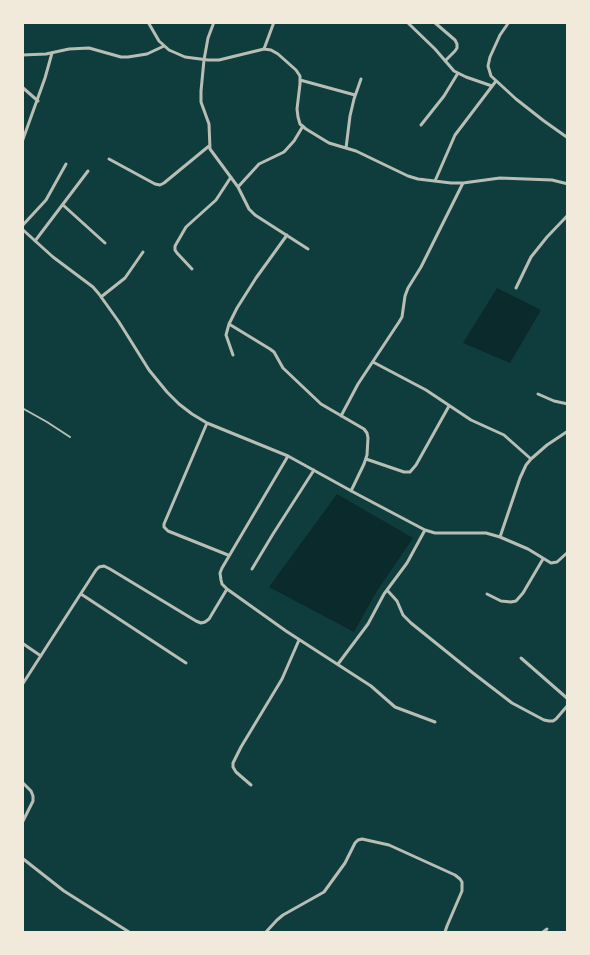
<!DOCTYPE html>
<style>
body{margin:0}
#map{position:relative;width:590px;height:955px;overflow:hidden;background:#0f3d3e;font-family:Figtree,sans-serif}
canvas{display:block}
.frame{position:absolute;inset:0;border:24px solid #f1e9da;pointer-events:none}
</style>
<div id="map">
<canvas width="590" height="955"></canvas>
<div class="frame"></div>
</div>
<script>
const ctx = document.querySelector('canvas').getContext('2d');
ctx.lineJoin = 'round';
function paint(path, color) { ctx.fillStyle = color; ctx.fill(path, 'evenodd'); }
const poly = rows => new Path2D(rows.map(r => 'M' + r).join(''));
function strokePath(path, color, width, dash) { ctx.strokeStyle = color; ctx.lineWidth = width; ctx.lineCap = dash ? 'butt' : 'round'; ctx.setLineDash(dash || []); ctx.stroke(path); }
paint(poly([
 [497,288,541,310,510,363,463,343],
 [337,494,413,538,377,591,354,632,269,587]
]), '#0a2a2b');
strokePath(poly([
 [22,408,47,422,70,437]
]), '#b8beb3', 2);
strokePath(poly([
 [148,22,159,41,169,50,185,57,208,60,219,60,264,49,271,50,278,54,296,70,300,76,300,84,297,109,298,117,300,124,306,129,329,143,356,151,408,176,418,179,451,183,463,183,500,178,552,180,568,184],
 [214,22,208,38,204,60,201,91,201,102,209,124,210,149,238,187,249,209,255,215,308,249],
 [407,22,435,49,454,71,466,77,492,86],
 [434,22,455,40,457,44,457,48,455,51,445,61],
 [509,22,500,35,490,57,488,66,491,76,516,99,544,121,568,138],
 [264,49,274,22],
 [22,55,46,54,69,49,89,48,121,57,128,57,147,54,164,46],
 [300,80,355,95],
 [22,87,38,101],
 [421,125,444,96,458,73],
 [22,142,45,78,52,53],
 [346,148,350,116,354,99,361,79],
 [109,159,155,184,160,185,164,183,209,146],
 [435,181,455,135,496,81],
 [238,187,259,164,284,152,294,141,303,126],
 [63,205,105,243],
 [22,226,46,200,66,164],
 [22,229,53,257,93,287,99,294,119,322,149,370,167,392,179,404,192,414,207,423,288,456,355,493,425,530,435,533,486,533,500,537,528,549,551,563,557,562,568,552],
 [35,241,88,171],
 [192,269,177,253,175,250,175,246,186,227,216,200,231,177],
 [516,288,531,257,547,237,568,215],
 [101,297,125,278,143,252],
 [229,324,270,349,274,352,283,368,321,404,364,429,367,433,368,438,367,455,364,464,351,491],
 [233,355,226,335,229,324,237,308,256,278,287,235],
 [373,362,426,390,471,420,504,435,531,459],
 [538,394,554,401,568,404],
 [341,416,358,384,399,322,402,317,405,296,408,288,421,267,463,183],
 [207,423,164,524,164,527,168,531,228,555],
 [288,456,222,568,220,573,221,580,222,584,227,589,286,631,371,686,395,707,435,722],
 [366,459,404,472,410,472,416,465,449,406],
 [500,537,520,478,526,465,531,459,547,445,568,431],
 [252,569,273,534,314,470],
 [387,590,397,601,403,615,411,623,473,673,512,703,544,720,549,721,553,721,556,719,568,705],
 [81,594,186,663],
 [487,594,501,601,511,602,516,601,523,593,543,559],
 [22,643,41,656],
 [521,658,568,699],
 [338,664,368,624,384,594,407,563,425,530],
 [22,685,96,570,99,567,104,566,110,569,196,621,201,623,205,622,209,619,227,589],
 [22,782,31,791,33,796,33,801,22,823],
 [251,785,236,772,233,767,233,763,241,747,282,679,299,640],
 [22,858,64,891,129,932],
 [266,932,277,920,283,915,324,892,345,863,355,843,358,840,362,839,389,845,455,875,460,879,462,882,462,891,447,926,445,932],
 [543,932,547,929]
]), '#b8beb3', 3);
</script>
